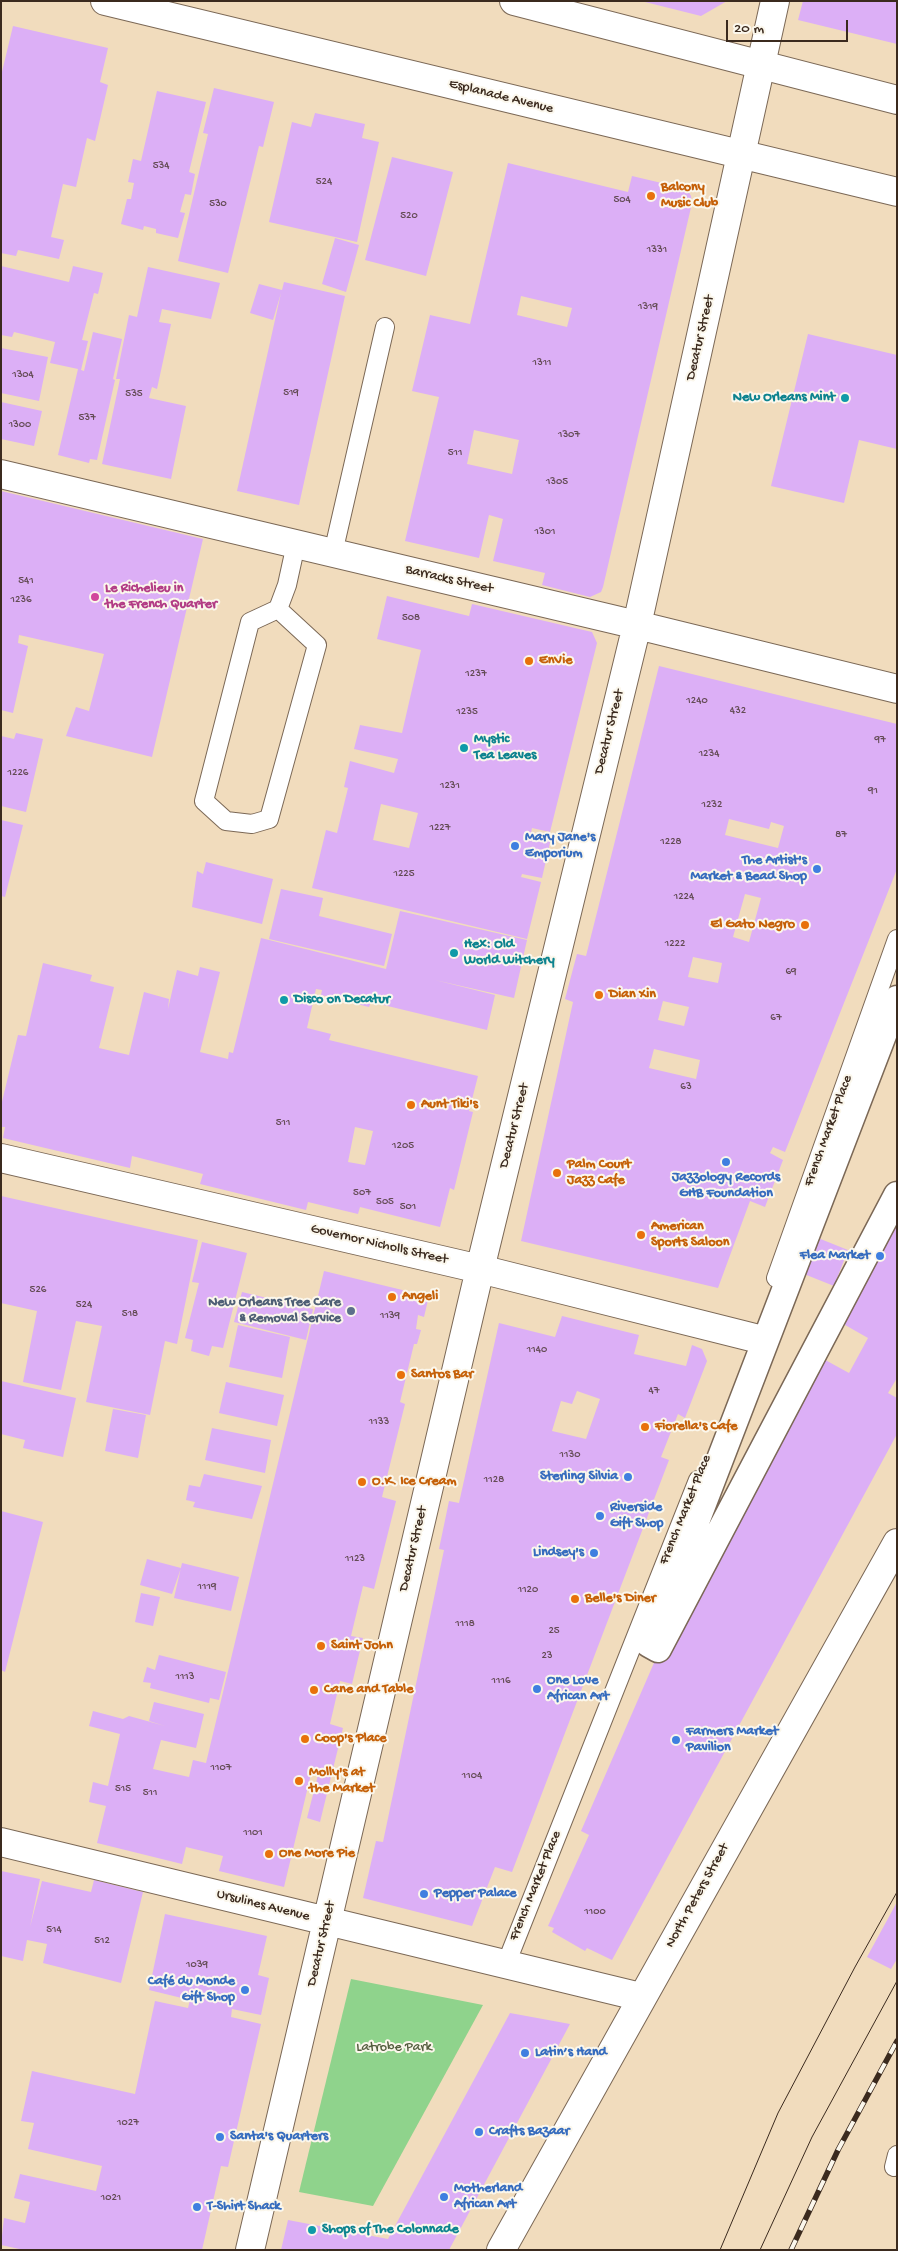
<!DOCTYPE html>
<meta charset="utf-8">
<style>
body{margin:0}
#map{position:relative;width:898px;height:2251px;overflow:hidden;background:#f1dcbd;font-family:"Gochi Hand",sans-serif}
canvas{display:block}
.frame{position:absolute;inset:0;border:2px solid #3b2a1e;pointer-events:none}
.scale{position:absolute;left:726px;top:20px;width:122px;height:22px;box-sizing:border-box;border:2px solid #3b2a1e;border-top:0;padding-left:6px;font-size:15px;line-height:18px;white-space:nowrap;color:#3b2a1e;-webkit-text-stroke:4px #fbf7ec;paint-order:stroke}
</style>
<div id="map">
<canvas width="898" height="2251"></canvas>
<div class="frame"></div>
<div class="scale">20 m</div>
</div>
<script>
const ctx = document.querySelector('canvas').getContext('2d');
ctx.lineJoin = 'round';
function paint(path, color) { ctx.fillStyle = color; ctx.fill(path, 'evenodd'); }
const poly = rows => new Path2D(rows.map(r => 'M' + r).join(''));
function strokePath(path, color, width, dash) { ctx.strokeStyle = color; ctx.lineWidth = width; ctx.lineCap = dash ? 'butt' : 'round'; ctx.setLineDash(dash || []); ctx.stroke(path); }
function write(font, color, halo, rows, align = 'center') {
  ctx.font = font + ' "Gochi Hand",sans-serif'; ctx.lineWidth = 4; ctx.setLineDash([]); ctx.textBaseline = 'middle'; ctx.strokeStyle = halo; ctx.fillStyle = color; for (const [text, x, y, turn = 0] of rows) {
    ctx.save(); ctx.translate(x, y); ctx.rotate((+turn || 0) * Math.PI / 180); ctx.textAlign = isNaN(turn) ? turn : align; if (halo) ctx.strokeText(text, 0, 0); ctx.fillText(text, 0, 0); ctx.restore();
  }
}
paint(poly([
 [351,1979,483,2005,373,2206,299,2192]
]), '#8fd38c');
paint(poly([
 [641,1,727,1,701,16],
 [803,1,897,1,897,44,798,20],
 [13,26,108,48,100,82,108,85,95,141,87,138,76,187,63,184,51,237,64,240,59,259,18,250,16,256,1,253,1,76],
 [214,88,274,102,263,147,259,146,228,273,178,261,208,134,203,133],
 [157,91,206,102,189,172,195,174,191,195,185,194,180,212,185,213,178,238,156,233,156,229,144,226,143,230,121,224,127,199,131,199,134,183,128,182,133,159,141,161],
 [315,113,365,124,362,138,379,142,357,242,269,222,292,122,311,127],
 [392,157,453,172,426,276,365,260],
 [508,163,628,192,632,176,687,189,691,196,692,203,603,587,601,592,590,597,542,585,545,573,493,561,503,519,489,515,479,558,405,541,439,397,412,391,430,315,470,324],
 [521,296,572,308,567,327,517,315],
 [474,430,519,440,512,474,467,464],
 [335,238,359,245,346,292,322,284],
 [1,266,69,282,73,266,103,273,98,294,94,293,82,340,88,341,81,370,84,371,93,332,122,339,113,379,115,380,97,460,90,459,89,463,58,455,78,369,50,363,55,342,14,332,12,337,1,335],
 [148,267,220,283,211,319,162,309,159,322,171,324,157,389,152,387,149,398,186,406,171,479,102,464,120,379,116,379,129,315,137,317],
 [284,282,345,296,299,505,237,491,281,293,273,320,250,313,259,284,282,290],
 [808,334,897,355,897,449,859,440,844,503,771,486],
 [1,348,48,357,39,401,1,393],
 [1,402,42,411,34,446,1,439],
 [1,491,203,539,152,757,66,736,76,707,89,711,104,654,19,635,18,643,28,646,13,713,1,710],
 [387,596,469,616,472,604,592,632,597,643,550,832,532,828,531,833,551,838,542,878,522,874,521,877,541,882,527,939,312,888,326,830,337,833,348,788,344,787,350,761,394,773,398,759,354,749,360,725,402,733,421,650,377,639],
 [381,804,418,813,409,848,373,840],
 [659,666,897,724,897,869,785,1152,773,1147,770,1153,783,1160,765,1207,750,1201,718,1288,521,1241,573,1002,565,999,577,954,586,956],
 [729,819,769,829,771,822,784,826,778,848,725,835],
 [745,894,761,898,749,942,733,937],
 [693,957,722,963,718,983,688,977],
 [663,1001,689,1007,684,1026,658,1020],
 [654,1049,700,1060,696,1079,649,1068],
 [16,733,43,739,26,812,1,806,1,736,14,739],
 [1,820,23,825,5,897,1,896],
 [206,862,273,879,262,924,192,907,197,871,203,874],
 [281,889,323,898,319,916,392,934,384,966,269,939],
 [400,911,527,940,514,998,435,980,495,995,487,1030,371,1002,369,1007,321,995,322,990,316,989,307,1028,331,1034,329,1040,478,1076,469,1111,473,1112,454,1190,450,1188,440,1227,360,1207,358,1214,308,1202,306,1210,200,1184,203,1174,132,1156,130,1168,3,1138,5,1127,1,1127,1,1106,18,1035,26,1036,43,963,92,975,90,981,114,987,99,1048,129,1055,144,992,169,999,168,1009,177,970,198,976,200,967,220,972,200,1052,228,1059,229,1052,233,1053,261,938,386,969],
 [355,1127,373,1131,365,1165,348,1162],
 [897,1195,897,1378,888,1393,897,1398,897,1434,612,1960,587,1948,585,1951,552,1932,554,1928,548,1926,589,1835,581,1831,660,1649,818,1356,849,1373,868,1338,831,1317],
 [1,1196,198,1240,177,1344,165,1341,150,1415,86,1402,102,1326,76,1321,61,1390,23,1382,37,1311,1,1303],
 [813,1236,848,1250,834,1286,799,1272],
 [202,1242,247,1253,223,1348,212,1346,209,1356,191,1351,193,1340,185,1338,199,1283,192,1282],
 [324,1271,423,1295,422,1299,428,1300,424,1317,418,1315,416,1329,421,1330,417,1344,414,1344,400,1402,405,1404,382,1497,396,1501,374,1589,363,1586,351,1636,363,1638,352,1684,340,1681,330,1724,343,1728,320,1822,307,1818,318,1775,311,1774,284,1887,219,1871,223,1856,186,1847,182,1864,97,1843,106,1806,89,1802,93,1782,108,1786,120,1734,89,1726,93,1711,123,1719,129,1716,165,1726,149,1721,154,1702,204,1714,196,1748,161,1740,153,1769,189,1777,193,1760,206,1763],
 [242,1292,313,1309,306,1340,234,1322],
 [562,1316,639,1335,634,1354,686,1366,692,1345,702,1349,707,1361,685,1418,678,1414,661,1457,669,1460,512,1872,495,1867,472,1926,363,1898,376,1841,383,1842,444,1550,439,1549,449,1501,459,1503,499,1323,555,1337],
 [577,1391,600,1399,586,1439,552,1431,561,1401,572,1404],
 [238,1325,290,1337,282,1378,229,1367],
 [1,1381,76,1398,63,1457,23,1448,25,1440,1,1434],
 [226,1382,284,1395,277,1426,219,1413],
 [113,1409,146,1415,138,1458,105,1451],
 [212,1428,271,1440,265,1473,205,1460],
 [204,1474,262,1486,252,1519,193,1507,195,1502,186,1500,189,1485,200,1487],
 [1,1511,43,1522,5,1672,1,1670],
 [147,1559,181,1568,172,1594,140,1585],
 [182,1563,239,1577,231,1611,174,1598],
 [141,1593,160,1597,153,1626,135,1622],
 [159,1655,226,1672,219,1700,210,1698,209,1703,150,1688,151,1683,143,1682,147,1667,155,1670],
 [1,1871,40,1879,30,1927,42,1881,91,1892,94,1880,143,1892,121,1983,43,1963,47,1944,27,1940,23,1961,1,1956],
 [897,1902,897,1959,891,1969,867,1957],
 [165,1914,267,1936,258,1975,269,1978,261,2015,232,2009,231,2017,261,2024,228,2167,221,2166,202,2250,24,2250,1,2245,4,2218,25,2223,30,2202,14,2198,20,2174,96,2191,102,2166,28,2149,34,2123,21,2121,32,2071,135,2094,155,2001,188,2008,190,2000,149,1990],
 [510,2013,570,2024,449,2250,281,2250,288,2220,388,2239]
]), '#dcaff6');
const service = poly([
 [333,553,385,327],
 [278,609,317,645,269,819,252,824,226,821,204,801,250,622,278,609,287,585,296,544],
 [776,1278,897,939],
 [506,1964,698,1480],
 [894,2167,897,2155]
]);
const pedestrian = poly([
 [897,999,649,1644,658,1649,897,1195]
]);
const minor = poly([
 [1,474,637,625,897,689],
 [1,1158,480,1269,755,1338],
 [1,1842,641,1997],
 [250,2250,480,1269,637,625,775,1]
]);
const tertiary = poly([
 [105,1,897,192],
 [514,1,897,100],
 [501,2250,897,1543]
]);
strokePath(service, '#7b6856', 20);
strokePath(pedestrian, '#7b6856', 29);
strokePath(minor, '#7b6856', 30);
strokePath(tertiary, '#7b6856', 30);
strokePath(service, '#fff', 18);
strokePath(pedestrian, '#fff', 26);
strokePath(minor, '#fff', 28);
strokePath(tertiary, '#fff', 28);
strokePath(poly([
 [720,2250,778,2113,855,1967,897,1892],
 [760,2250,812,2137,897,1981]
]), '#3b2a1e', 1);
const rail = poly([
 [791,2250,838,2150,897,2041]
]);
strokePath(rail, '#3b2a1e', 5.5);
strokePath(rail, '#fbf7ec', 4, [11]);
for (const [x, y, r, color] of [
 [651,196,5,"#e8710a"],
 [845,398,5,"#0f9aa8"],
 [95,597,5,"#d1479c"],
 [529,661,5,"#e8710a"],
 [464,748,5,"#0f9aa8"],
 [515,846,5,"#3f7fe0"],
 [817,869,5,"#3f7fe0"],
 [805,925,5,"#e8710a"],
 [454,953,5,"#0f9aa8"],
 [599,995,5,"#e8710a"],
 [284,1000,5,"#0f9aa8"],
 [411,1105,5,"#e8710a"],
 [726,1162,5,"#3f7fe0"],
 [557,1173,5,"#e8710a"],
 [641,1235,5,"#e8710a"],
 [880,1256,5,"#3f7fe0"],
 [392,1297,5,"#e8710a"],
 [351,1311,5,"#5c6f8a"],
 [401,1375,5,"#e8710a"],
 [645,1427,5,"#e8710a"],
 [628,1477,5,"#3f7fe0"],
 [362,1482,5,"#e8710a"],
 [600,1516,5,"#3f7fe0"],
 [594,1553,5,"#3f7fe0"],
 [575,1599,5,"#e8710a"],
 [321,1646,5,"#e8710a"],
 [537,1689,5,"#3f7fe0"],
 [314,1690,5,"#e8710a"],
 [305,1739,5,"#e8710a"],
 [676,1740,5,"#3f7fe0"],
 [299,1781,5,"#e8710a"],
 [269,1854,5,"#e8710a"],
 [424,1894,5,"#3f7fe0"],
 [245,1990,5,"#3f7fe0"],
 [525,2053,5,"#3f7fe0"],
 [479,2132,5,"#3f7fe0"],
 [220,2137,5,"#3f7fe0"],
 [444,2197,5,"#3f7fe0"],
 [197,2207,5,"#3f7fe0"],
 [312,2230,5,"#0f9aa8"]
]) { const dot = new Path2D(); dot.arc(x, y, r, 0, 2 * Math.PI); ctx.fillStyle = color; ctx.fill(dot); strokePath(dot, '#fbf7ec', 2); }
write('11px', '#634b54', null, [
 ["534",161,166],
 ["524",324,182],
 ["504",622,200],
 ["530",218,204],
 ["520",409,216],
 ["1331",657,250],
 ["1319",648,307],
 ["1311",542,363],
 ["1304",23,375],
 ["519",291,393],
 ["535",134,394],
 ["537",87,418],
 ["1300",20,425],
 ["1307",569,435],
 ["511",455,453],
 ["1305",557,482],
 ["1301",545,532],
 ["541",26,581],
 ["1236",21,600],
 ["508",411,618],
 ["1237",476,674],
 ["1240",697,701],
 ["432",738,711],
 ["1235",467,712],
 ["97",880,740],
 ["1234",709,754],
 ["1226",18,773],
 ["1231",450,786],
 ["91",873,791],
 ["1232",712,805],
 ["1227",440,828],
 ["87",841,835],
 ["1228",671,842],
 ["1225",404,874],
 ["1224",684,897],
 ["1222",675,944],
 ["69",791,972],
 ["67",776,1018],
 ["63",686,1087],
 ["511",283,1123],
 ["1205",403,1146],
 ["507",362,1193],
 ["505",385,1202],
 ["501",408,1207],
 ["526",38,1290],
 ["524",84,1305],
 ["518",130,1314],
 ["1139",390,1316],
 ["1140",537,1350],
 ["47",654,1391],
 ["1133",379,1422],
 ["1130",570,1455],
 ["1128",494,1480],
 ["1123",355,1559],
 ["1119",207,1587],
 ["1120",528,1590],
 ["1118",465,1624],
 ["25",554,1631],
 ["23",547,1656],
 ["1113",185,1677],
 ["1116",501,1681],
 ["1107",221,1768],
 ["1104",472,1776],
 ["515",123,1789],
 ["511",150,1793],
 ["1101",253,1833],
 ["1100",595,1912],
 ["514",54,1930],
 ["512",102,1941],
 ["1039",197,1965],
 ["1027",128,2123],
 ["1021",111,2198]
]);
write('14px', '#3b2a1e', '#fbf7ec', [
 ["Esplanade Avenue",501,97,14],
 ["Decatur Street",701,338,-77],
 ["Barracks Street",449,580,13],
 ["Decatur Street",610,732,-76],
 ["Decatur Street",515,1126,-76],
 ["French Market Place",829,1131,-70],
 ["Governor Nicholls Street",379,1245,13],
 ["French Market Place",686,1510,-68],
 ["Decatur Street",414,1549,-77],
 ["French Market Place",536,1886,-68],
 ["North Peters Street",698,1896,-61],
 ["Ursulines Avenue",263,1906,14],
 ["Decatur Street",322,1944,-77]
]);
write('bold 14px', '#c56008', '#fbf7ec', [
 ["Balcony",661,188],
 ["Music Club",661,204],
 ["EnVie",539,661],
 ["El Gato Negro",795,925,"right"],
 ["Dian Xin",609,995],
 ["Aunt Tiki's",421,1105],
 ["Palm Court",567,1165],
 ["Jazz Cafe",567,1181],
 ["American",651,1227],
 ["Sports Saloon",651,1243],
 ["Angeli",402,1297],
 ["Santos Bar",411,1375],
 ["Fiorella's Cafe",655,1427],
 ["O.K. Ice Cream",372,1482],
 ["Belle's Diner",585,1599],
 ["Saint John",331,1646],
 ["Cane and Table",324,1690],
 ["Coop's Place",315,1739],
 ["Molly's at",309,1773],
 ["the Market",309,1789],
 ["One More Pie",279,1854]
], 'left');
write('bold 14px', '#0d838f', '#fbf7ec', [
 ["New Orleans Mint",835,398,"right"],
 ["Mystic",474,740],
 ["Tea Leaves",474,756],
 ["Hex: Old",464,945],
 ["World Witchery",464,961],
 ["Disco on Decatur",294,1000],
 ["Shops of The Colonnade",322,2230]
], 'left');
write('bold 14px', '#b23c85', '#fbf7ec', [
 ["Le Richelieu in",105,589],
 ["the French Quarter",105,605]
], 'left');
write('bold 14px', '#366cbe', '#fbf7ec', [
 ["Mary Jane's",525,838],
 ["Emporium",525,854],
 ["The Artist's",807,861,"right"],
 ["Market & Bead Shop",807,877,"right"],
 ["Jazzology Records",726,1178,"center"],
 ["GHB Foundation",726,1194,"center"],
 ["Flea Market",870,1256,"right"],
 ["Sterling Silvia",618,1477,"right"],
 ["Riverside",610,1508],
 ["Gift Shop",610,1524],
 ["Lindsey's",584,1553,"right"],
 ["One Love",547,1681],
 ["African Art",547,1697],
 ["Farmers Market",686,1732],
 ["Pavilion",686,1748],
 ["Pepper Palace",434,1894],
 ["Café du Monde",235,1982,"right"],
 ["Gift Shop",235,1998,"right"],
 ["Latin’s Hand",535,2053],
 ["Crafts Bazaar",489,2132],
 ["Santa's Quarters",230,2137],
 ["Motherland",454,2189],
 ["African Art",454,2205],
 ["T-Shirt Shack",207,2207]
], 'left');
write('bold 14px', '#4e5e75', '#fbf7ec', [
 ["New Orleans Tree Care",341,1303],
 ["& Removal Service",341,1319]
], 'right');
write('14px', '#545d3f', '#fbf7ec', [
 ["Latrobe Park",394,2048]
]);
</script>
